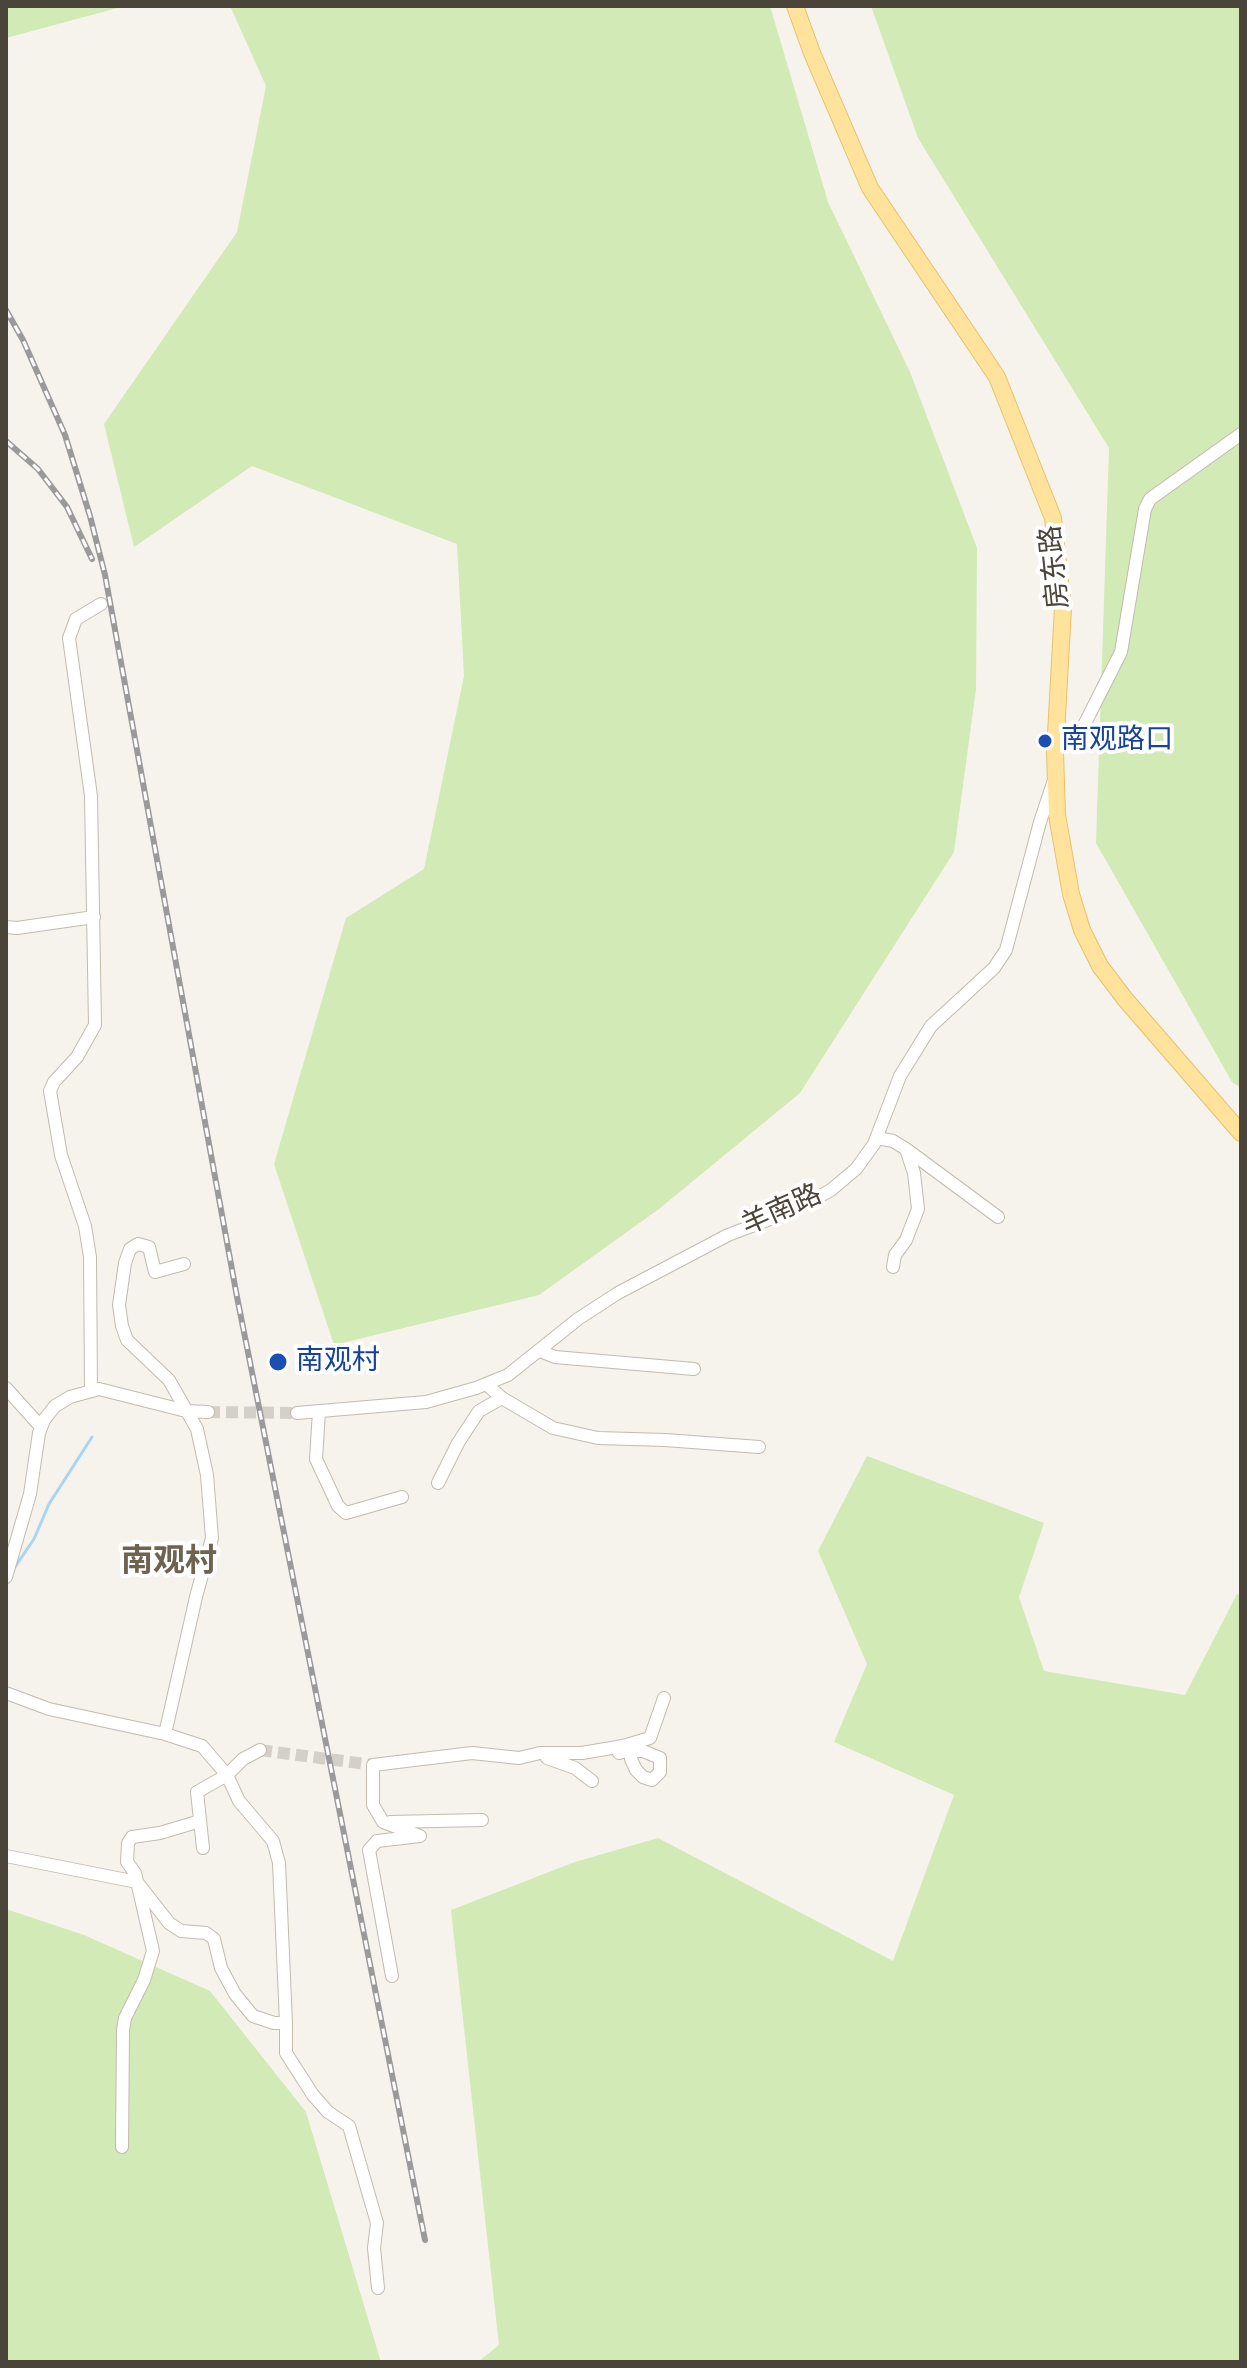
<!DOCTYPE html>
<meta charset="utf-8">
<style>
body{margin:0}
#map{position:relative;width:1247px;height:2368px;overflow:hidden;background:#f6f3ec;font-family:"Sofia Sans Condensed",sans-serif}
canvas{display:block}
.frame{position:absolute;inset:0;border:8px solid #4b4439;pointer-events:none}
</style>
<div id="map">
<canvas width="1247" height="2368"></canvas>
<div class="frame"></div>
</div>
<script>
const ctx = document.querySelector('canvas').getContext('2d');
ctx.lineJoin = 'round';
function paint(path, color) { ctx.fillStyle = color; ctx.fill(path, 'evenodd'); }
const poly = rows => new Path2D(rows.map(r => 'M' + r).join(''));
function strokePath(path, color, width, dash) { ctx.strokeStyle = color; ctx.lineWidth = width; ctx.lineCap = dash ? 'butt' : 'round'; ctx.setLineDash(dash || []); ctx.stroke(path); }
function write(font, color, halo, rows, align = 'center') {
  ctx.font = font + ' "Sofia Sans Condensed","Noto Sans SC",sans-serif'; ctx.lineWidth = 8; ctx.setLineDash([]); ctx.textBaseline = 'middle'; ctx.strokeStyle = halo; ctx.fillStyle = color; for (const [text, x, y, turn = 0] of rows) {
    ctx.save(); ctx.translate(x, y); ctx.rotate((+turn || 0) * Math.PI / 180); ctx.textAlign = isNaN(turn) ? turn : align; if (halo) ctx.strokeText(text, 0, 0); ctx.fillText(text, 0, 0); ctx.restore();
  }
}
paint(poly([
 [6,6,125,6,6,38],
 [230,6,770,6,828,202,910,372,977,548,976,689,954,852,800,1093,659,1209,539,1295,334,1345,274,1164,346,918,424,869,464,676,457,544,252,466,134,547,104,424,237,232,266,86],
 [871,6,1241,6,1241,1088,1232,1082,1096,843,1109,448,918,138],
 [867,1456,1044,1523,1019,1597,1044,1671,1185,1695,1237,1594,1241,1595,1241,2362,478,2362,499,2345,451,1910,575,1862,658,1838,893,1961,954,1795,834,1742,867,1664,818,1551],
 [6,1909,84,1935,210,1991,306,2112,381,2362,6,2362]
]), '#d2eab5');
strokePath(poly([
 [15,1567,34,1539,49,1504,92,1437]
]), '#a9d4f2', 3);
strokePath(poly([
 [208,1412,297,1413],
 [260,1750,373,1765]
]), '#d4d0c8', 12, [12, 6]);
const minor = poly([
 [1055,752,1079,735,1121,652,1145,509,1150,499,1241,434],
 [6,927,17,928,94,917],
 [877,1138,893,1141,906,1149,914,1173,918,1209,906,1240,895,1255,893,1267],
 [906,1149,998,1217],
 [184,1264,155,1272,149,1247,138,1244,130,1249,125,1263,119,1305,122,1326,127,1340,169,1380,197,1429,207,1475,212,1538,196,1597,165,1734,202,1746,227,1775,239,1801,273,1841,279,1863,286,2023],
 [540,1351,555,1357,694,1369],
 [486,1384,502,1398,553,1428,598,1438,665,1440,759,1447],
 [6,1388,41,1427],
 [91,1390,90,1257,85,1226,61,1155,50,1091,54,1082,77,1057,95,1025,91,796,69,638,76,619,101,604],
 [319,1411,316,1459,338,1506,346,1513,402,1497],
 [297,1413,426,1402,476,1388,508,1375,578,1319,618,1293,728,1235,797,1209,831,1190,856,1169,874,1144,900,1076,931,1026,994,968,1006,950,1040,822,1053,783],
 [438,1483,458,1443,479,1411,502,1398],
 [6,1577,30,1494,39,1433,44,1420,55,1406,70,1397,99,1389,186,1411,208,1412],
 [6,1693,49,1709,165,1734],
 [619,1753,626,1751,643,1751,660,1758,660,1772,652,1780,643,1777,636,1770,631,1759,631,1751],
 [547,1758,575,1768,592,1781],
 [390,1822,482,1820],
 [203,1848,197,1792,227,1775,243,1759,260,1750],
 [6,1856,137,1882,169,1923,181,1931,206,1933,214,1939,221,1968,235,1994,253,2016,274,2023,286,2023,286,2053,313,2095,328,2112,349,2126,377,2223,374,2248,378,2288],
 [392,1976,369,1850,377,1841,420,1836,383,1822,373,1805,373,1765,472,1753,519,1758,540,1753,582,1753,623,1746,650,1738,664,1698],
 [122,2147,123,2030,125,2018,144,1980,153,1951,135,1873,127,1862,128,1843,132,1837,160,1833,200,1821]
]);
const major = poly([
 [795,6,812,53,870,188,997,377,1053,518,1063,608,1055,752,1057,815,1071,894,1082,930,1100,966,1125,999,1241,1133]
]);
strokePath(minor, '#c2bbae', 14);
strokePath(major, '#e6c16a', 18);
strokePath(minor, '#fff', 12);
strokePath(major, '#ffe39c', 16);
const rail = poly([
 [6,310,23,340,65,435,90,516,105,575,237,1297,425,2240],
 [6,441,38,469,67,507,92,559]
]);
strokePath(rail, '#9a9a9a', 6);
strokePath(rail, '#fff', 3, [9]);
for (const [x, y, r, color] of [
 [1045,741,8,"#1a4fb4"],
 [278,1362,10,"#1a4fb4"]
]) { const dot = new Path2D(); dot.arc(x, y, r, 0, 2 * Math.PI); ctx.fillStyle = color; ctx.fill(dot); strokePath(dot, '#fff', 3); }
write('28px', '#4b4439', '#fff', [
 ["房东路",1056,567,-96],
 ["羊南路",782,1211,-24]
]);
write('28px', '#164399', '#fff', [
 ["南观路口",1061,741],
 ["南观村",296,1362]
], 'left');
write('bold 32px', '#6e6250', '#fff', [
 ["南观村",169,1563]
]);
</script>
